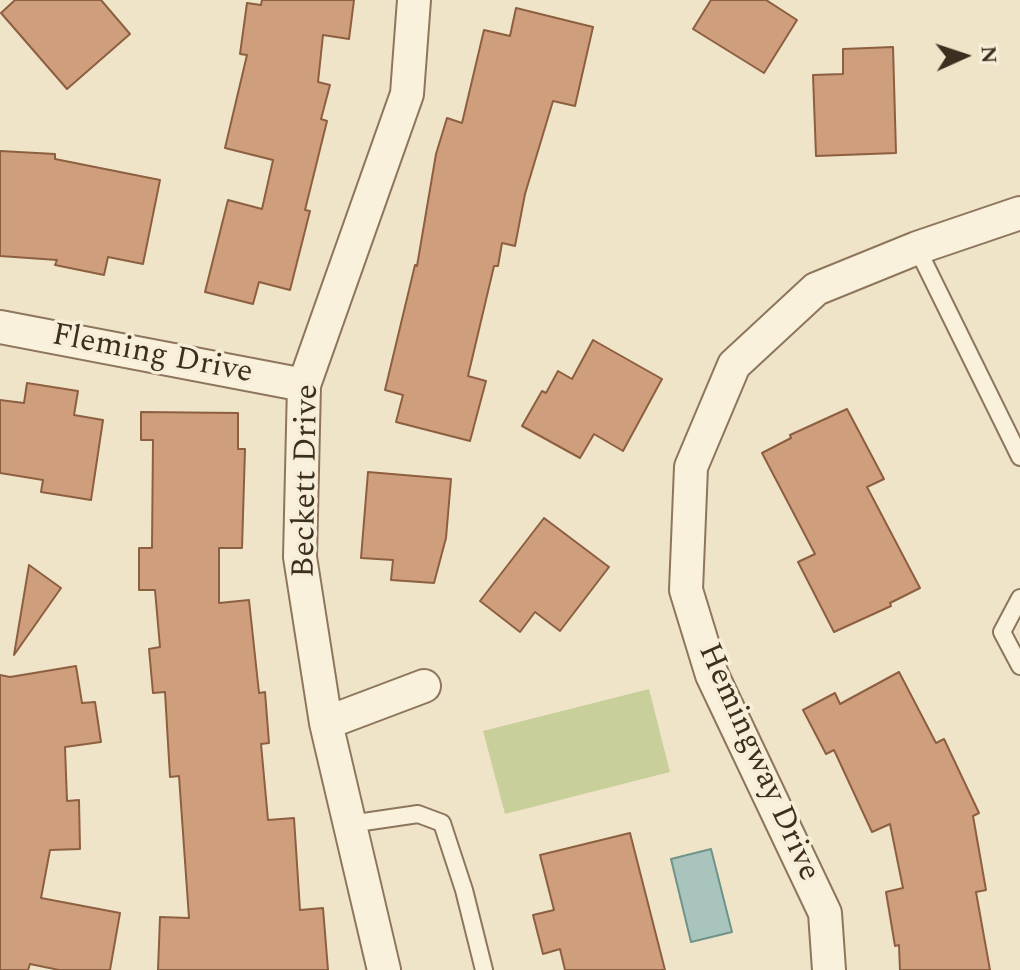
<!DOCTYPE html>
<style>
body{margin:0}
#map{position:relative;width:1020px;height:970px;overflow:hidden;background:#f0e4c8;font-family:Spectral,serif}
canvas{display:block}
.north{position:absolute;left:924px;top:16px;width:80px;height:80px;-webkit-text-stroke:6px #f7eed8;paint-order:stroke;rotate:87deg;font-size:22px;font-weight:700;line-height:32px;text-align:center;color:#3d2e20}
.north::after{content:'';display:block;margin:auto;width:28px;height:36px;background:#3d2e20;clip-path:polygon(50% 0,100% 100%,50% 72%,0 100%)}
</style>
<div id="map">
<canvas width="1020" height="970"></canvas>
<div class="north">N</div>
</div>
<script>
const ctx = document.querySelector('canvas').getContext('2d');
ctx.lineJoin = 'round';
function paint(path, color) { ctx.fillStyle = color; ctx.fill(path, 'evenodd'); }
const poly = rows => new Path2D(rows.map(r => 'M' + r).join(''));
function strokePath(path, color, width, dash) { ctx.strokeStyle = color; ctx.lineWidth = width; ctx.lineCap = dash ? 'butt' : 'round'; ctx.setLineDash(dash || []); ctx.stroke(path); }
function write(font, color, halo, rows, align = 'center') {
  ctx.font = font + ' Spectral,serif'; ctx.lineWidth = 7; ctx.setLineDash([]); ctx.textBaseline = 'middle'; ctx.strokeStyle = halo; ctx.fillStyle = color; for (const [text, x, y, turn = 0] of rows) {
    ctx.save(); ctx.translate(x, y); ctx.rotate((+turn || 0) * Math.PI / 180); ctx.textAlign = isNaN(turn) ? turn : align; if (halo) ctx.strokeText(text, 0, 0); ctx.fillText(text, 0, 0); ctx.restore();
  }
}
paint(poly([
 [649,689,670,772,505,814,483,731]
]), '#c9cf9b');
const water = poly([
 [711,849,732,932,691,942,671,859,711,849]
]);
paint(water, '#a9c4bc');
strokePath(water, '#6f938a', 2);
const building = poly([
 [15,0,101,0,130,34,67,89,1,13,15,0],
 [262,0,354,0,349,39,323,35,318,82,330,85,321,119,327,121,305,210,310,211,290,290,259,282,253,304,205,292,228,200,262,209,273,160,225,148,247,55,240,54,247,3,261,5,262,0],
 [711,0,766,0,797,20,764,73,693,29,711,0],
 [516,8,593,27,575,106,553,101,525,194,515,246,502,243,498,266,494,266,468,376,486,381,470,441,396,422,403,395,385,390,415,265,417,266,436,154,447,118,462,123,484,30,510,36,516,8],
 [893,47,896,153,816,156,813,75,843,74,843,49,893,47],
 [0,151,55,154,55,159,160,180,143,264,108,257,104,275,55,265,57,260,0,256,0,151],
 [593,340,662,379,623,451,594,434,580,458,522,426,542,391,546,393,558,371,572,379,593,340],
 [27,383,78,391,74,415,103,420,91,500,41,492,43,480,0,473,0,400,24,403,27,383],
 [847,409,884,479,867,487,920,588,890,603,891,606,834,632,798,562,815,554,762,453,791,438,790,435,847,409],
 [141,412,238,413,238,449,245,449,242,548,219,548,219,603,249,600,259,693,265,692,269,743,261,744,268,820,294,818,300,910,323,908,328,970,158,970,160,917,189,918,179,776,170,777,165,692,153,693,149,649,160,647,155,590,139,590,139,548,152,548,153,440,141,440,141,412],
 [368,472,451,479,446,538,434,583,391,580,393,560,361,558,368,472],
 [544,518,609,567,560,631,535,612,520,632,480,601,544,518],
 [29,565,61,588,14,655,29,565],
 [76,666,82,703,95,702,101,742,65,747,67,801,79,800,80,849,50,850,41,898,120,913,110,970,59,970,30,964,28,970,0,970,0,675,10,677,76,666],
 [899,672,936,743,944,739,979,813,973,816,986,890,976,892,990,970,900,970,899,945,895,946,886,892,903,888,890,824,872,832,834,750,826,754,803,710,835,693,840,704,899,672],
 [630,833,665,970,565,970,560,949,543,954,533,915,554,910,540,855,630,833]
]);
paint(building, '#cf9f7d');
strokePath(building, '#8d5f41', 2);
const service = poly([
 [917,248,1020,457],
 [1020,598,1002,632,1020,666],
 [350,824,418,814,442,823,464,890,484,970]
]);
const minor = poly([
 [0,327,304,385],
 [326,723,424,686],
 [384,970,326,723,300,557,304,385,407,94,414,0],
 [829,970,825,913,712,675,686,590,691,467,734,365,816,289,917,248,1020,213]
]);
strokePath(service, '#8d765c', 20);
strokePath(minor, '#8d765c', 36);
strokePath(service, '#faf1dc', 16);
strokePath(minor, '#faf1dc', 32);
write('32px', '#3d2e20', '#f7eed8', [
 ["Fleming Drive",152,356,11],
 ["Beckett Drive",308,481,-89],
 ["Hemingway Drive",757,763,66]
]);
</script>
